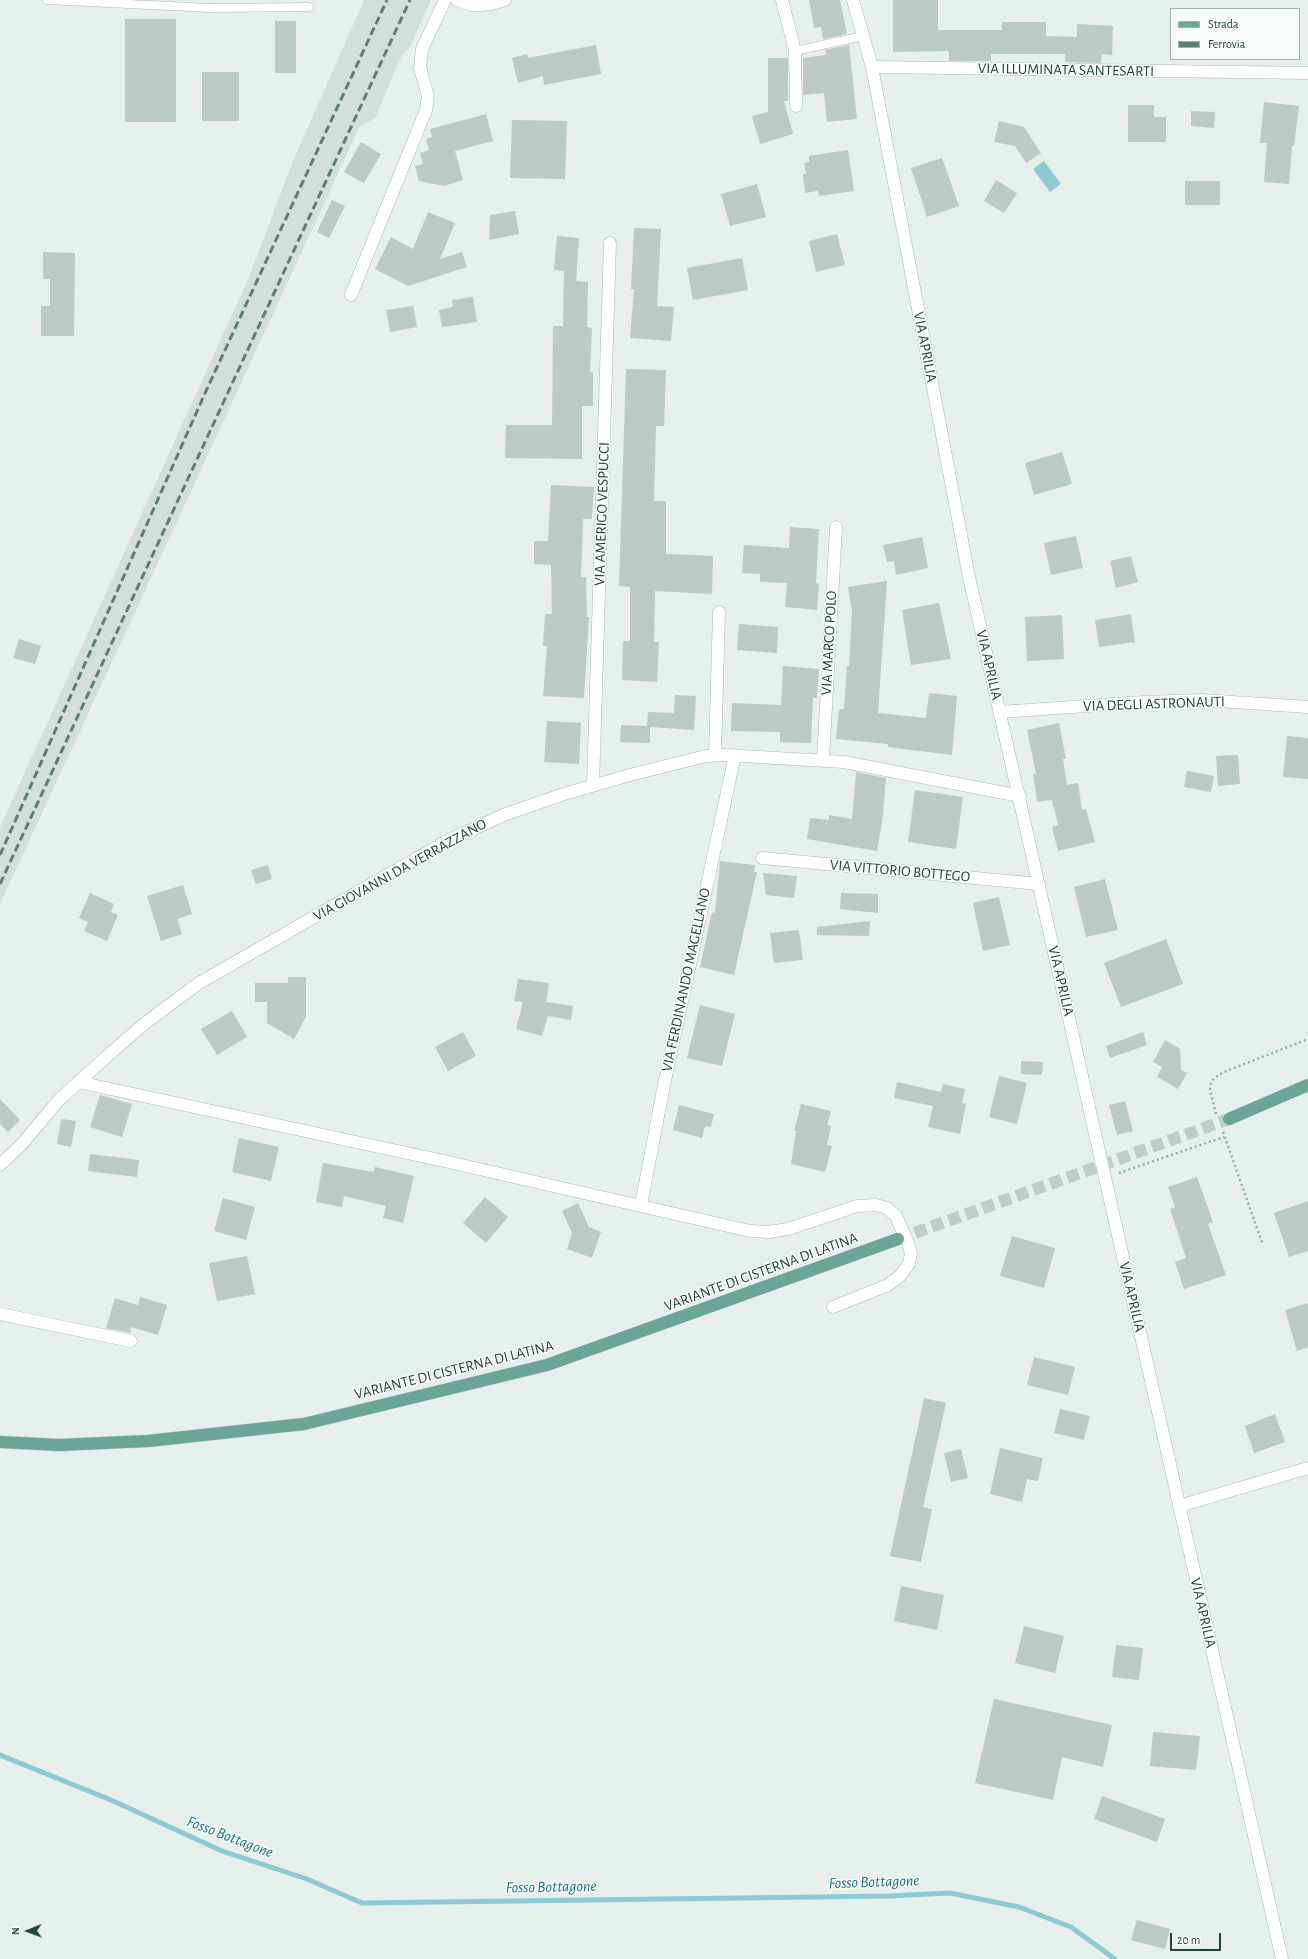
<!DOCTYPE html>
<style>
body{margin:0}
#map{position:relative;width:1308px;height:1959px;overflow:hidden;background:#e6efeb;font-family:"Alegreya Sans",sans-serif}
canvas{display:block}
.legend{position:absolute;left:1170px;top:8px;width:130px;height:52px;box-sizing:border-box;background:#f7fbf9;border:1px solid #a3b1ad;margin:0;padding:5px 7px;list-style:none;font-size:12px;color:#24423a}
.legend li{display:flex;align-items:center;gap:8px;height:20px}
.legend b{width:20px;border:1px solid #a3b1ad}
.north{position:absolute;left:8px;top:1911px;width:40px;height:40px;-webkit-text-stroke:3px #f7fbf9;paint-order:stroke;rotate:269deg;font-size:11px;font-weight:700;line-height:16px;text-align:center;color:#24423a}
.north::after{content:'';display:block;margin:auto;width:14px;height:18px;background:#24423a;clip-path:polygon(50% 0,100% 100%,50% 72%,0 100%)}
.scale{position:absolute;left:1170px;top:1933px;width:51px;height:18px;box-sizing:border-box;border:2px solid #24423a;border-top:0;padding-left:5px;font-size:12px;line-height:14px;white-space:nowrap;color:#24423a;-webkit-text-stroke:3px #f7fbf9;paint-order:stroke}
</style>
<div id="map">
<canvas width="1308" height="1959"></canvas>
<ul class="legend">
<li><b style="height:5px;background:#6aa596"></b>Strada</li>
<li><b style="height:5px;background:#5f7d75"></b>Ferrovia</li>
</ul>
<div class="north">N</div>
<div class="scale">20 m</div>
</div>
<script>
const ctx = document.querySelector('canvas').getContext('2d');
ctx.lineJoin = 'round';
function paint(path, color) { ctx.fillStyle = color; ctx.fill(path, 'evenodd'); }
const poly = rows => new Path2D(rows.map(r => 'M' + r).join(''));
function strokePath(path, color, width, dash) { ctx.strokeStyle = color; ctx.lineWidth = width; ctx.lineCap = dash ? 'butt' : 'round'; ctx.setLineDash(dash || []); ctx.stroke(path); }
function write(font, color, halo, rows, align = 'center') {
  ctx.font = font + ' "Alegreya Sans",sans-serif'; ctx.lineWidth = 3; ctx.setLineDash([]); ctx.textBaseline = 'middle'; ctx.strokeStyle = halo; ctx.fillStyle = color; for (const [text, x, y, turn = 0] of rows) {
    ctx.save(); ctx.translate(x, y); ctx.rotate((+turn || 0) * Math.PI / 180); ctx.textAlign = isNaN(turn) ? turn : align; if (halo) ctx.strokeText(text, 0, 0); ctx.fillText(text, 0, 0); ctx.restore();
  }
}
paint(poly([
 [364,0,431,0,410,47,401,57,375,118,360,126,0,904,0,827,249,277,293,161]
]), '#d4dfda');
paint(poly([
 [1044,161,1061,184,1050,192,1033,169]
]), '#8ec9d4');
strokePath(poly([
 [0,1755,111,1800,222,1851,307,1879,362,1903,890,1896,950,1893,1019,1907,1071,1927,1115,1959]
]), '#8ec9d4', 5);
paint(poly([
 [809,0,840,0,847,34,823,39,821,27,814,28],
 [893,0,938,0,938,30,1002,30,1002,22,1046,22,1046,36,1077,37,1077,24,1113,26,1112,55,1102,54,1101,63,1065,62,1065,54,991,54,991,61,949,61,949,51,893,52],
 [125,19,176,19,176,122,125,122],
 [275,21,296,21,296,73,275,73],
 [596,45,601,74,544,85,543,76,518,83,512,58,527,54,528,58],
 [849,45,857,119,827,122,824,93,803,95,803,58,826,55,825,50],
 [768,58,788,58,788,101,784,101,793,134,760,144,752,116,768,112],
 [202,72,239,72,239,121,202,121],
 [1264,102,1299,106,1294,146,1292,146,1289,184,1264,182,1267,143,1260,143],
 [1128,105,1154,105,1154,117,1166,117,1166,142,1128,142],
 [1191,111,1215,112,1214,128,1191,126],
 [486,114,493,141,455,151,463,180,444,186,419,181,415,166,423,164,420,153,429,150,426,139,432,137,430,129],
 [512,120,567,121,565,179,510,178],
 [999,121,1024,127,1041,153,1026,163,1015,146,994,142],
 [361,142,381,154,364,183,344,172],
 [848,150,854,191,819,196,818,191,805,193,803,174,806,174,804,163,809,162,809,156],
 [942,158,959,206,927,217,911,168],
 [996,180,1017,193,1004,213,984,201],
 [1185,181,1220,181,1220,205,1185,205],
 [757,184,766,217,730,226,721,194],
 [332,200,345,206,329,238,317,232],
 [515,211,519,234,489,240,490,215],
 [428,212,455,223,440,259,462,252,467,267,408,286,375,269,391,237,413,249],
 [634,228,661,229,657,306,674,307,671,341,630,338,634,289,631,289],
 [837,234,845,265,816,272,809,241],
 [557,236,579,238,576,281,588,282,587,327,592,328,590,372,593,372,593,406,582,406,582,459,505,458,506,425,552,425,553,326,563,326,564,271,554,270],
 [43,252,75,253,74,336,41,336,41,306,50,306,50,279,43,279],
 [742,258,748,290,693,300,687,268],
 [473,297,477,322,442,327,439,310,453,307,452,300],
 [413,306,417,327,390,332,386,310],
 [626,369,666,370,664,426,656,426,654,501,666,501,666,554,713,556,712,594,655,591,654,642,659,642,657,682,622,680,623,641,630,641,630,587,619,586],
 [1062,452,1072,484,1034,495,1025,463],
 [551,485,594,487,592,519,583,519,581,577,586,577,587,617,589,617,584,698,543,696,547,646,543,646,545,614,552,614,551,565,534,564,534,541,548,541],
 [790,527,819,529,816,583,819,584,817,610,785,607,787,583,760,582,760,574,742,573,744,545,789,548],
 [1076,536,1083,568,1051,575,1044,543],
 [922,537,928,568,896,575,894,561,887,562,883,545],
 [1131,556,1138,582,1116,588,1110,561],
 [887,581,878,713,926,718,929,693,957,696,952,755,888,747,888,744,836,739,839,709,844,709,847,666,849,666,852,611,848,587],
 [939,603,951,659,911,665,902,610],
 [1131,614,1135,642,1099,647,1095,620],
 [1062,615,1064,659,1027,661,1025,617],
 [739,624,778,627,777,653,737,650],
 [19,639,41,646,35,664,13,658],
 [783,666,819,669,817,698,813,698,811,743,780,742,780,732,731,731,732,703,781,705],
 [675,695,696,696,694,730,650,727,650,743,620,742,621,725,647,726,648,712,674,713],
 [547,721,581,723,579,764,544,762],
 [1059,723,1066,759,1063,759,1067,785,1078,783,1082,810,1086,809,1095,842,1058,851,1052,827,1058,825,1052,800,1037,802,1033,774,1036,774,1027,730],
 [1287,736,1308,738,1308,779,1283,777],
 [1238,755,1240,784,1218,786,1216,756],
 [1187,771,1214,776,1211,792,1184,787],
 [856,772,886,778,882,823,877,851,807,839,810,818,829,820,829,815,852,819],
 [915,790,963,797,956,849,908,842],
 [720,861,755,865,754,872,757,872,734,975,700,967,712,912,715,913],
 [268,865,272,879,256,884,251,870],
 [763,873,797,876,794,898,766,895],
 [1105,879,1118,930,1086,937,1074,887],
 [183,885,192,914,177,919,182,934,161,941,147,896],
 [90,893,114,904,111,912,118,915,107,941,84,931,88,922,79,918],
 [841,893,878,894,878,913,840,909],
 [999,897,1010,945,983,951,973,903],
 [870,921,869,936,817,935,817,927],
 [799,930,803,960,774,963,770,933],
 [1166,939,1183,984,1121,1007,1104,963],
 [288,977,306,977,306,1017,294,1039,267,1023,267,1002,255,1002,255,983,288,983],
 [518,979,549,983,546,1002,573,1006,571,1020,548,1016,542,1036,516,1029,523,1002,514,1001],
 [700,1005,735,1014,722,1066,687,1058],
 [232,1011,247,1037,217,1055,201,1029],
 [463,1032,476,1056,448,1071,435,1047],
 [1143,1032,1147,1045,1110,1058,1106,1046],
 [1165,1040,1180,1049,1181,1070,1187,1073,1178,1089,1157,1077,1162,1067,1153,1062],
 [1021,1061,1043,1062,1042,1075,1021,1074],
 [999,1076,1027,1083,1017,1124,989,1117],
 [897,1082,941,1092,943,1084,965,1089,962,1103,966,1104,960,1134,928,1127,933,1106,894,1098],
 [100,1095,132,1104,122,1137,90,1127],
 [0,1099,20,1120,8,1132,0,1124],
 [1125,1101,1133,1131,1117,1135,1109,1105],
 [801,1104,831,1111,827,1125,831,1126,827,1145,832,1146,825,1172,791,1164,796,1131,794,1131],
 [679,1105,714,1114,711,1127,705,1126,702,1138,673,1130],
 [61,1119,76,1121,71,1147,57,1144],
 [239,1138,279,1147,271,1181,232,1172],
 [90,1154,139,1160,137,1177,88,1171],
 [323,1163,373,1172,375,1167,414,1176,403,1223,383,1218,386,1206,344,1196,342,1207,316,1202],
 [1197,1177,1213,1222,1208,1224,1226,1275,1184,1289,1175,1262,1186,1258,1170,1209,1175,1207,1168,1187],
 [485,1197,508,1217,486,1243,463,1223],
 [223,1198,255,1207,246,1240,214,1231],
 [1308,1201,1308,1251,1289,1257,1274,1213],
 [578,1203,589,1227,601,1232,592,1258,567,1249,572,1233,562,1211],
 [1012,1236,1055,1248,1044,1288,1000,1276],
 [247,1256,255,1294,217,1301,209,1263],
 [140,1297,167,1305,158,1335,131,1327,130,1333,106,1328,115,1298,138,1305],
 [1308,1303,1308,1347,1297,1351,1285,1310],
 [1034,1357,1075,1367,1068,1395,1027,1385],
 [924,1398,946,1403,923,1507,932,1509,921,1562,890,1556],
 [1060,1409,1090,1416,1084,1440,1054,1433],
 [1275,1414,1285,1442,1254,1453,1245,1426],
 [1000,1448,1043,1458,1038,1481,1027,1479,1022,1502,990,1494],
 [961,1449,968,1478,951,1482,944,1453],
 [901,1586,944,1595,937,1630,894,1621],
 [1024,1626,1064,1636,1055,1673,1015,1663],
 [1116,1645,1143,1648,1139,1680,1112,1677],
 [994,1699,1112,1725,1103,1767,1062,1757,1053,1800,975,1783],
 [1153,1732,1200,1736,1196,1770,1150,1766],
 [1102,1796,1165,1819,1157,1842,1094,1819],
 [1137,1920,1170,1929,1165,1949,1131,1940]
]), '#bbcac4');
strokePath(poly([
 [898,1239,1229,1119]
]), '#bfccc8', 12, [12, 6]);
const service = poly([
 [47,0,210,8,309,7],
 [795,51,863,36]
]);
const minor = poly([
 [457,0,471,5,480,5,492,4,505,0],
 [782,0,795,51,796,106],
 [872,67,1308,73],
 [351,295,426,110,428,96,420,68,422,49,445,0],
 [1000,712,1144,702,1202,700,1308,707],
 [715,755,719,612],
 [823,760,836,527],
 [593,785,610,243],
 [762,858,1039,884],
 [78,1082,444,1161,750,1231,768,1232,788,1229,857,1206,876,1205,887,1208,896,1216,908,1243,911,1253,909,1264,900,1276,888,1285,833,1307],
 [0,1165,22,1144,58,1101,106,1057,144,1024,199,983,447,841,506,814,564,794,630,775,706,756,725,755,844,762,1020,796],
 [641,1205,664,1085,735,755],
 [0,1314,131,1341],
 [1179,1506,1308,1468]
]);
const tertiary = poly([
 [853,0,872,67,969,577,1282,1959]
]);
const primary = poly([
 [1229,1119,1308,1085],
 [0,1442,59,1445,148,1441,304,1424,547,1365,898,1239]
]);
strokePath(service, '#a8b8b2', 9);
strokePath(minor, '#a8b8b2', 13);
strokePath(tertiary, '#a8b8b2', 13);
strokePath(primary, '#c2cac8', 13);
strokePath(poly([
 [1216,1114,1210,1090,1211,1083,1214,1078,1224,1072,1308,1039],
 [1223,1132,1263,1245],
 [1119,1173,1224,1137]
]), '#86b3a5', 2.5, [2, 3]);
strokePath(service, '#fff', 8);
strokePath(minor, '#fff', 12);
strokePath(tertiary, '#fff', 12);
strokePath(primary, '#6aa596', 12);
strokePath(poly([
 [0,855,206,391,387,0],
 [0,884,410,0]
]), '#5f7d75', 3, [8, 4]);
write('15px', '#24423a', '#f7fbf9', [
 ["VIA ILLUMINATA SANTESARTI",1066,70,1],
 ["VIA APRILIA",925,347,79],
 ["VIA AMERIGO VESPUCCI",602,514,-88],
 ["VIA MARCO POLO",829,643,-87],
 ["VIA APRILIA",989,665,77],
 ["VIA DEGLI ASTRONAUTI",1154,704,-2],
 ["VIA GIOVANNI DA VERRAZZANO",400,870,-29],
 ["VIA VITTORIO BOTTEGO",900,871,5],
 ["VIA FERDINANDO MAGELLANO",686,980,-78],
 ["VIA APRILIA",1061,981,77],
 ["VARIANTE DI CISTERNA DI LATINA",761,1272,-20],
 ["VIA APRILIA",1132,1297,77],
 ["VARIANTE DI CISTERNA DI LATINA",454,1370,-14],
 ["VIA APRILIA",1203,1613,77]
]);
write('italic 16px', '#1c6f80', '#f7fbf9', [
 ["Fosso Bottagone",230,1837,21],
 ["Fosso Bottagone",874,1882,-2],
 ["Fosso Bottagone",551,1887,-1]
]);
</script>
